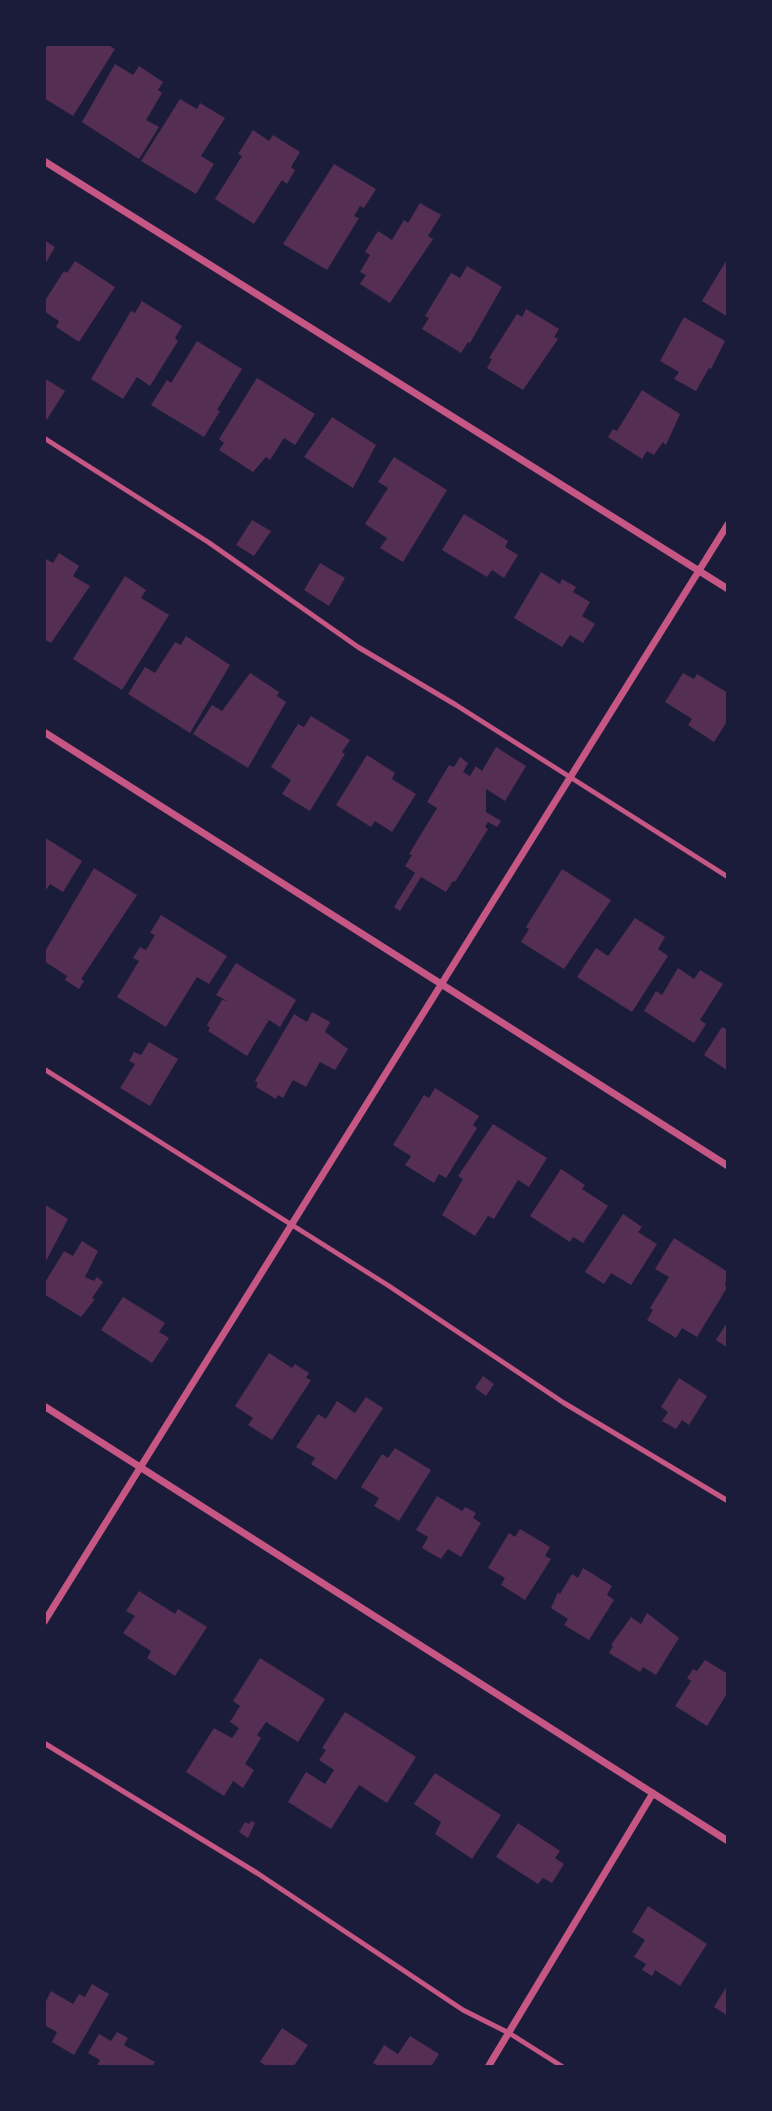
<!DOCTYPE html>
<style>
body{margin:0}
#map{position:relative;width:772px;height:2111px;overflow:hidden;background:#1b1b3a;font-family:"Noto Sans",sans-serif}
canvas{display:block}
.frame{position:absolute;inset:0;border:46px solid #1b1b3a;pointer-events:none}
</style>
<div id="map">
<canvas width="772" height="2111"></canvas>
<div class="frame"></div>
</div>
<script>
const ctx = document.querySelector('canvas').getContext('2d');
ctx.lineJoin = 'round';
function paint(path, color) { ctx.fillStyle = color; ctx.fill(path, 'evenodd'); }
const poly = rows => new Path2D(rows.map(r => 'M' + r).join(''));
function strokePath(path, color, width, dash) { ctx.strokeStyle = color; ctx.lineWidth = width; ctx.lineCap = dash ? 'butt' : 'round'; ctx.setLineDash(dash || []); ctx.stroke(path); }
paint(poly([
 [48,44,107,44,115,49,73,116,44,98,44,51],
 [115,64,133,75,139,66,163,82,158,90,162,93,146,120,159,127,139,159,82,122],
 [180,99,197,109,200,103,225,118,201,156,214,164,196,194,141,161],
 [253,130,269,141,273,135,300,152,291,167,295,170,287,184,282,180,254,224,215,199,242,156,238,154],
 [334,164,376,189,364,208,360,206,354,216,359,218,327,270,283,244],
 [420,203,441,215,428,236,433,239,390,303,360,284,366,275,360,272,370,255,365,252,378,231,392,240,404,220,408,223],
 [44,240,55,247,44,266],
 [75,261,115,287,79,342,56,327,59,321,44,311,44,302,64,271,67,273],
 [726,261,728,262,728,317,702,301],
 [467,266,502,287,470,343,468,342,461,353,422,329,429,318,425,316,451,273,460,278],
 [142,301,182,326,175,338,178,341,150,386,137,377,123,399,91,379,131,311,135,313],
 [526,309,559,329,554,337,558,339,523,390,487,368,492,359,489,358,517,314,522,317],
 [684,317,725,341,711,369,709,368,696,391,674,379,679,372,660,361],
 [197,341,242,369,217,410,220,411,204,437,151,405,167,380,171,383],
 [44,378,65,391,44,424],
 [257,378,315,414,295,445,284,438,270,460,266,457,253,472,219,450,224,443,219,439],
 [642,390,680,414,666,445,663,442,654,455,647,451,642,459,608,437,613,429,617,431],
 [332,417,376,445,353,488,304,457],
 [394,457,447,490,403,562,380,548,387,538,365,524,388,488,378,482],
 [464,514,508,541,505,547,518,555,504,578,492,570,487,577,442,550],
 [252,520,271,531,254,556,236,545],
 [59,553,79,566,73,576,90,586,51,643,44,639,44,562,46,559,53,563],
 [320,563,345,578,329,606,304,590],
 [541,572,560,584,562,579,576,587,573,592,590,602,582,616,595,624,583,643,570,635,562,647,514,618],
 [125,576,146,590,141,598,169,615,122,690,73,659],
 [186,636,230,665,190,733,128,694,145,667,155,673,175,642,181,645],
 [250,673,279,692,277,696,286,702,248,768,193,734,212,705,222,711],
 [683,673,694,679,697,674,728,693,728,720,714,742,688,725,692,719,665,702],
 [311,716,350,740,342,752,345,754,310,811,282,794,291,780,271,767,298,724,304,727],
 [496,747,526,766,505,801,486,789,486,812,501,821,497,827,488,822,485,827,488,829,455,882,453,881,446,892,421,877,400,911,394,907,415,873,405,866,412,855,409,854,437,808,427,802,449,765,454,767,460,757,468,763,463,772,470,776,476,766,482,771],
 [367,755,395,773,392,779,416,794,392,832,375,821,371,827,336,805],
 [44,837,82,861,63,892,50,884,44,893],
 [94,868,137,895,81,979,84,981,79,989,65,980,67,976,44,961,44,953],
 [562,869,611,900,564,969,521,942,529,929,526,927],
 [161,915,227,956,209,984,197,977,166,1027,117,997,139,961,133,958,140,947,146,950,155,935,150,933],
 [635,918,665,937,658,949,668,956,632,1012,577,977,596,948,608,956],
 [236,963,296,1000,280,1027,269,1020,247,1056,208,1031,210,1028,207,1025,222,1000,227,1001,216,995],
 [678,968,694,979,700,970,723,984,700,1020,706,1024,694,1043,644,1011,656,991,662,995],
 [312,1012,330,1022,325,1032,348,1049,335,1070,320,1062,306,1087,293,1080,283,1098,278,1095,276,1099,256,1087,258,1083,255,1081,294,1014,307,1022],
 [722,1027,728,1030,728,1071,704,1055],
 [149,1042,178,1059,150,1106,120,1088,135,1064,129,1061,134,1052,141,1055],
 [435,1088,479,1116,473,1125,477,1128,446,1178,439,1174,434,1183,405,1165,411,1156,393,1145,424,1095,429,1098],
 [493,1124,547,1158,529,1187,518,1180,494,1219,488,1216,475,1236,442,1215,463,1179,458,1176],
 [561,1169,585,1185,582,1189,608,1206,583,1243,573,1237,570,1242,530,1216],
 [44,1204,68,1219,44,1265],
 [623,1214,642,1227,638,1232,657,1244,631,1285,611,1273,604,1284,585,1272],
 [674,1238,728,1272,725,1285,728,1286,697,1337,682,1328,676,1338,647,1320,653,1310,650,1308,669,1277,655,1269],
 [82,1241,98,1251,85,1277,94,1281,97,1277,103,1282,92,1298,95,1299,81,1317,44,1294,44,1284,64,1251,73,1256],
 [123,1297,165,1323,159,1332,169,1338,152,1363,101,1330],
 [728,1321,728,1348,716,1340],
 [269,1353,292,1368,295,1364,309,1373,306,1378,311,1380,272,1440,248,1425,253,1418,235,1406],
 [483,1376,494,1384,486,1396,475,1388],
 [679,1378,707,1396,689,1425,682,1420,676,1429,662,1421,668,1412,661,1407],
 [366,1397,383,1408,336,1480,311,1464,315,1458,296,1447,318,1414,326,1419,337,1401,355,1413],
 [395,1448,431,1470,399,1521,374,1506,379,1498,361,1487,382,1454,388,1458],
 [437,1496,462,1511,465,1507,476,1513,473,1518,481,1523,461,1557,448,1549,441,1559,422,1548,428,1537,416,1530],
 [520,1529,550,1547,545,1556,551,1559,525,1600,501,1585,505,1578,488,1568,509,1533,515,1537],
 [583,1568,612,1586,607,1595,614,1600,589,1640,564,1625,568,1619,551,1608,558,1592,560,1594,572,1574,578,1578],
 [139,1591,175,1614,178,1609,207,1627,175,1676,147,1658,151,1651,123,1633,135,1616,126,1611],
 [647,1613,679,1638,656,1675,643,1667,640,1672,609,1653,613,1646,611,1645,631,1617,641,1624],
 [260,1658,325,1699,298,1742,266,1722,257,1735,261,1738,245,1764,254,1770,243,1788,233,1781,224,1796,186,1772,214,1728,232,1738,239,1728,230,1722,240,1706,233,1701],
 [705,1660,728,1674,728,1692,707,1726,675,1706,691,1681,687,1678,693,1669,697,1671],
 [345,1712,416,1757,387,1803,359,1785,331,1829,288,1802,306,1772,325,1784,334,1770,319,1760,326,1750,322,1748],
 [435,1773,501,1815,472,1859,435,1834,441,1822,414,1804],
 [251,1821,255,1823,248,1838,239,1832,245,1822,249,1824],
 [518,1823,560,1851,555,1858,564,1864,552,1883,543,1878,538,1884,496,1857],
 [648,1906,707,1944,680,1986,655,1970,652,1976,642,1970,646,1964,634,1957,645,1940,632,1932],
 [92,1984,109,1994,74,2055,52,2042,57,2032,44,2025,44,2005,51,1991,73,2004,79,1994,85,1997],
 [728,1984,728,2016,714,2007],
 [282,2028,308,2045,293,2067,269,2067,260,2062],
 [117,2032,128,2038,124,2045,155,2062,152,2067,96,2067,100,2060,88,2053,99,2034,111,2041],
 [410,2036,439,2054,431,2067,380,2067,373,2063,384,2045,398,2054]
]), '#542f53');
strokePath(poly([
 [44,438,208,542,358,647,456,705,728,877],
 [44,1069,389,1286,564,1403,728,1501],
 [44,1743,257,1873,463,2010,509,2033,563,2067]
]), '#c65784', 5);
strokePath(poly([
 [44,161,728,589],
 [44,732,728,1166],
 [44,1406,728,1841],
 [44,1622,728,524],
 [488,2067,653,1793]
]), '#c65784', 7);
</script>
